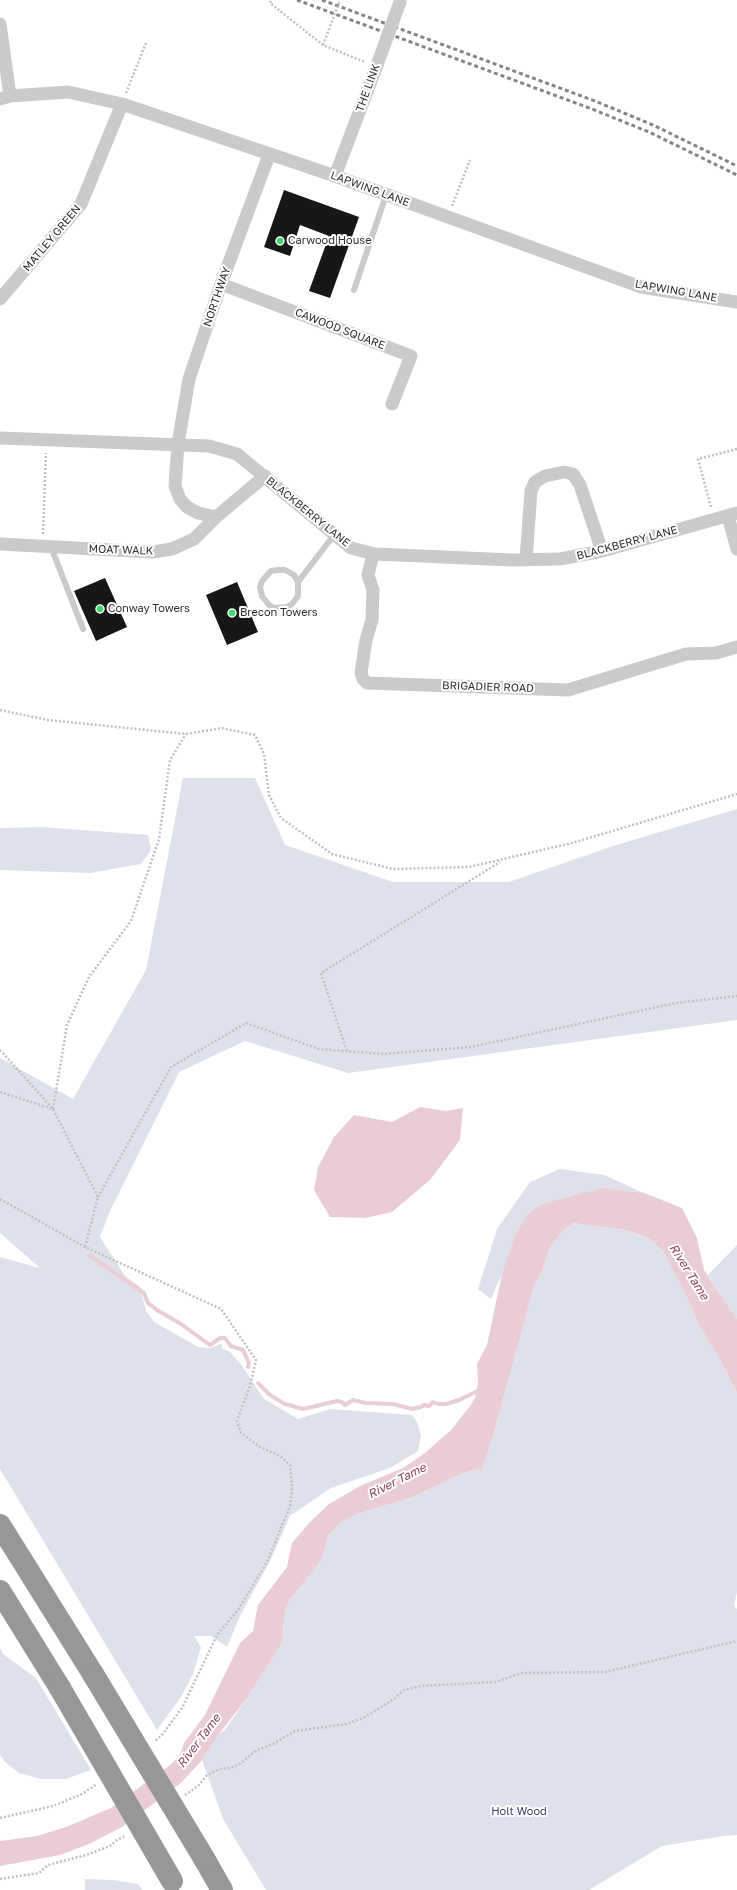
<!DOCTYPE html>
<style>
body{margin:0}
canvas{display:block;background:#fff}
</style>
<canvas width="737" height="1890"></canvas>
<script>
const ctx = document.querySelector('canvas').getContext('2d');
ctx.lineJoin = 'round';
function paint(path, color) { ctx.fillStyle = color; ctx.fill(path, 'evenodd'); }
const poly = rows => new Path2D(rows.map(r => 'M' + r).join(''));
function strokePath(path, color, width, dash) { ctx.strokeStyle = color; ctx.lineWidth = width; ctx.lineCap = dash ? 'butt' : 'round'; ctx.setLineDash(dash || []); ctx.stroke(path); }
function write(font, color, halo, rows, align = 'center') {
  ctx.font = font + ' "Golos Text",sans-serif'; ctx.lineWidth = 4; ctx.setLineDash([]); ctx.textBaseline = 'middle'; ctx.strokeStyle = halo; ctx.fillStyle = color; for (const [text, x, y, turn = 0] of rows) {
    ctx.save(); ctx.translate(x, y); ctx.rotate((+turn || 0) * Math.PI / 180); ctx.textAlign = isNaN(turn) ? turn : align; if (halo) ctx.strokeText(text, 0, 0); ctx.fillText(text, 0, 0); ctx.restore();
  }
}
paint(poly([
 [183,778,255,778,285,845,393,882,509,882,613,846,737,809,737,1020,348,1073,245,1041,179,1072,110,1211,100,1237,125,1276,140,1287,146,1311,154,1322,198,1347,210,1348,221,1344,223,1349,230,1352,240,1363,264,1399,298,1419,330,1409,412,1415,417,1422,421,1436,418,1451,390,1468,331,1488,290,1516,271,1559,240,1616,227,1647,211,1636,194,1636,201,1647,193,1674,181,1697,157,1730,0,1469,0,1257,40,1268,0,1233,0,1058,73,1099,146,970],
 [42,827,148,835,151,850,141,864,90,873,0,870,0,828],
 [560,1169,604,1175,644,1193,603,1188,502,1274,491,1299,478,1289,497,1229,530,1182],
 [573,1223,626,1230,647,1237,663,1251,692,1307,696,1320,722,1363,737,1393,737,1592,734,1606,737,1609,737,1835,723,1836,662,1846,589,1890,266,1890,223,1819,202,1760,219,1734,225,1730,247,1698,282,1643,285,1610,290,1600,322,1559,328,1536,340,1523,357,1514,413,1497,463,1473,483,1468,495,1429,535,1283,541,1274,550,1247,562,1232],
 [737,1245,737,1319,708,1275],
 [0,1648,3,1654,36,1678,91,1770,66,1779,41,1779,19,1773,5,1762,0,1755],
 [85,1879,113,1880,138,1884,142,1890,85,1890]
]), '#dee1ec');
paint(poly([
 [420,1107,446,1111,463,1108,460,1140,430,1180,392,1212,365,1218,330,1217,314,1190,318,1167,334,1137,354,1115,392,1122],
 [603,1188,644,1193,682,1208,697,1238,704,1270,737,1319,737,1393,722,1363,696,1320,692,1307,663,1251,647,1237,626,1230,573,1223,562,1232,550,1247,541,1274,535,1283,495,1429,483,1468,463,1473,413,1497,357,1514,340,1523,328,1536,322,1559,290,1600,285,1610,282,1643,247,1698,219,1734,202,1760,181,1783,122,1827,89,1844,60,1855,0,1866,0,1841,37,1836,66,1827,111,1808,170,1765,180,1755,184,1743,205,1715,240,1643,253,1631,258,1605,287,1567,292,1543,311,1521,329,1504,360,1486,403,1468,425,1453,451,1430,470,1406,475,1398,478,1383,477,1364,487,1345,502,1274,516,1233,530,1212,542,1204]
]), '#eaccd4');
strokePath(poly([
 [90,1256,144,1293,148,1303,157,1310,181,1324,207,1343,210,1345,220,1338,225,1338,231,1346,243,1350,249,1363,248,1367],
 [258,1383,270,1395,285,1404,303,1409,337,1401,342,1402,345,1405,353,1400,366,1403,393,1404,412,1409,421,1407,424,1405,429,1406,433,1402,438,1404,446,1404,459,1400,480,1390]
]), '#eaccd4', 4);
paint(poly([
 [284,190,359,217,330,298,309,291,329,236,300,225,290,256,264,247],
 [105,578,127,627,96,641,74,591],
 [237,582,258,632,227,645,206,595]
]), '#171717');
strokePath(poly([
 [271,1,270,3,323,45,365,62],
 [126,93,146,43],
 [452,206,470,160],
 [711,507,698,459,737,449],
 [43,534,46,453],
 [0,710,48,720,186,734,222,728,255,735,264,754,269,795,281,818,332,854,393,869,469,867,572,843,737,794],
 [0,1050,53,1109],
 [347,1051,321,973,500,862],
 [0,1092,53,1109,98,1197,85,1247],
 [53,1109,67,1025,89,977,131,921,159,839,170,760,186,734],
 [98,1197,171,1067,246,1023,319,1049,383,1054,471,1047,676,1003,737,996],
 [0,1199,85,1247,221,1309,256,1360,250,1386,237,1421,241,1433,260,1447,280,1456,290,1465,292,1488,290,1506,267,1562,238,1610,217,1635,182,1708,162,1735,154,1742],
 [185,1795,198,1786,207,1775,220,1769,230,1768,240,1764,257,1750,273,1744,295,1731,347,1724,365,1717,394,1699,404,1690,421,1686,495,1682,522,1673,605,1672,737,1641],
 [0,1818,53,1806,82,1794,97,1784],
 [0,1879,39,1873,48,1865,86,1855,110,1846,117,1840,125,1836]
]), '#c0c0c0', 2.5, [2, 2]);
strokePath(poly([
 [354,290,386,195],
 [51,547,83,629],
 [298,582,294,575,285,570,278,570,271,571,262,581,260,587,262,596,269,605,274,608,287,607,292,604,298,596,298,582,334,535]
]), '#cacaca', 6);
strokePath(poly([
 [0,24,10,96],
 [0,99,10,96,68,92,122,104,335,176,641,287,737,302],
 [335,176,377,65],
 [221,284,411,356,392,404],
 [0,299,81,204,122,104],
 [0,438,209,446,237,454,351,548,375,554,512,560,560,559,602,551,737,513],
 [728,516,737,549],
 [216,517,198,513,187,507,180,499,175,486,178,444,189,379,221,284,269,155],
 [0,544,152,552,172,549,194,539,216,517,265,476],
 [373,554,368,575,373,590,372,620,366,640,361,673,363,679,367,683,568,690,686,654,716,653,737,647],
 [526,560,531,491,535,482,545,476,564,472,573,474,580,485,602,551]
]), '#cacaca', 13);
strokePath(poly([
 [0,1525,93,1674],
 [0,1591,60,1688],
 [205,1860,222,1890]
]), '#979797', 22);
strokePath(poly([
 [297,0,592,109,649,132,737,175],
 [322,0,595,101,653,125,737,166]
]), '#858585', 3, [4, 3]);
strokePath(poly([
 [323,45,340,0]
]), '#c0c0c0', 2.5, [2, 2]);
strokePath(poly([
 [377,65,400,2]
]), '#cacaca', 13);
strokePath(poly([
 [93,1674,205,1860],
 [60,1688,172,1881]
]), '#979797', 22);
for (const [x, y, r, color] of [
 [280,241,4,"#3ddc69"],
 [100,609,4,"#3ddc69"],
 [232,613,4,"#3ddc69"]
]) { const dot = new Path2D(); dot.arc(x, y, r, 0, 2 * Math.PI); ctx.fillStyle = color; ctx.fill(dot); strokePath(dot, '#fff', 1.5); }
write('11px', '#303030', '#fff', [
 ["THE LINK",368,88,-70],
 ["LAPWING LANE",370,189,20],
 ["MATLEY GREEN",52,238,-50],
 ["LAPWING LANE",676,291,10],
 ["NORTHWAY",217,297,-71],
 ["CAWOOD SQUARE",340,329,21],
 ["BLACKBERRY LANE",308,512,39],
 ["BLACKBERRY LANE",627,543,-15],
 ["MOAT WALK",121,550,2],
 ["BRIGADIER ROAD",488,687,2]
]);
write('11px', '#303030', '#fff', [
 ["Carwood House",288,241],
 ["Conway Towers",108,609],
 ["Brecon Towers",240,613]
], 'left');
write('11px', '#3f4469', '#fff', [
 ["Holt Wood",519,1812]
]);
write('italic 12px', '#8e4255', '#fff', [
 ["River Tame",689,1272,58],
 ["River Tame",397,1481,-27],
 ["River Tame",199,1741,-53]
]);
</script>
